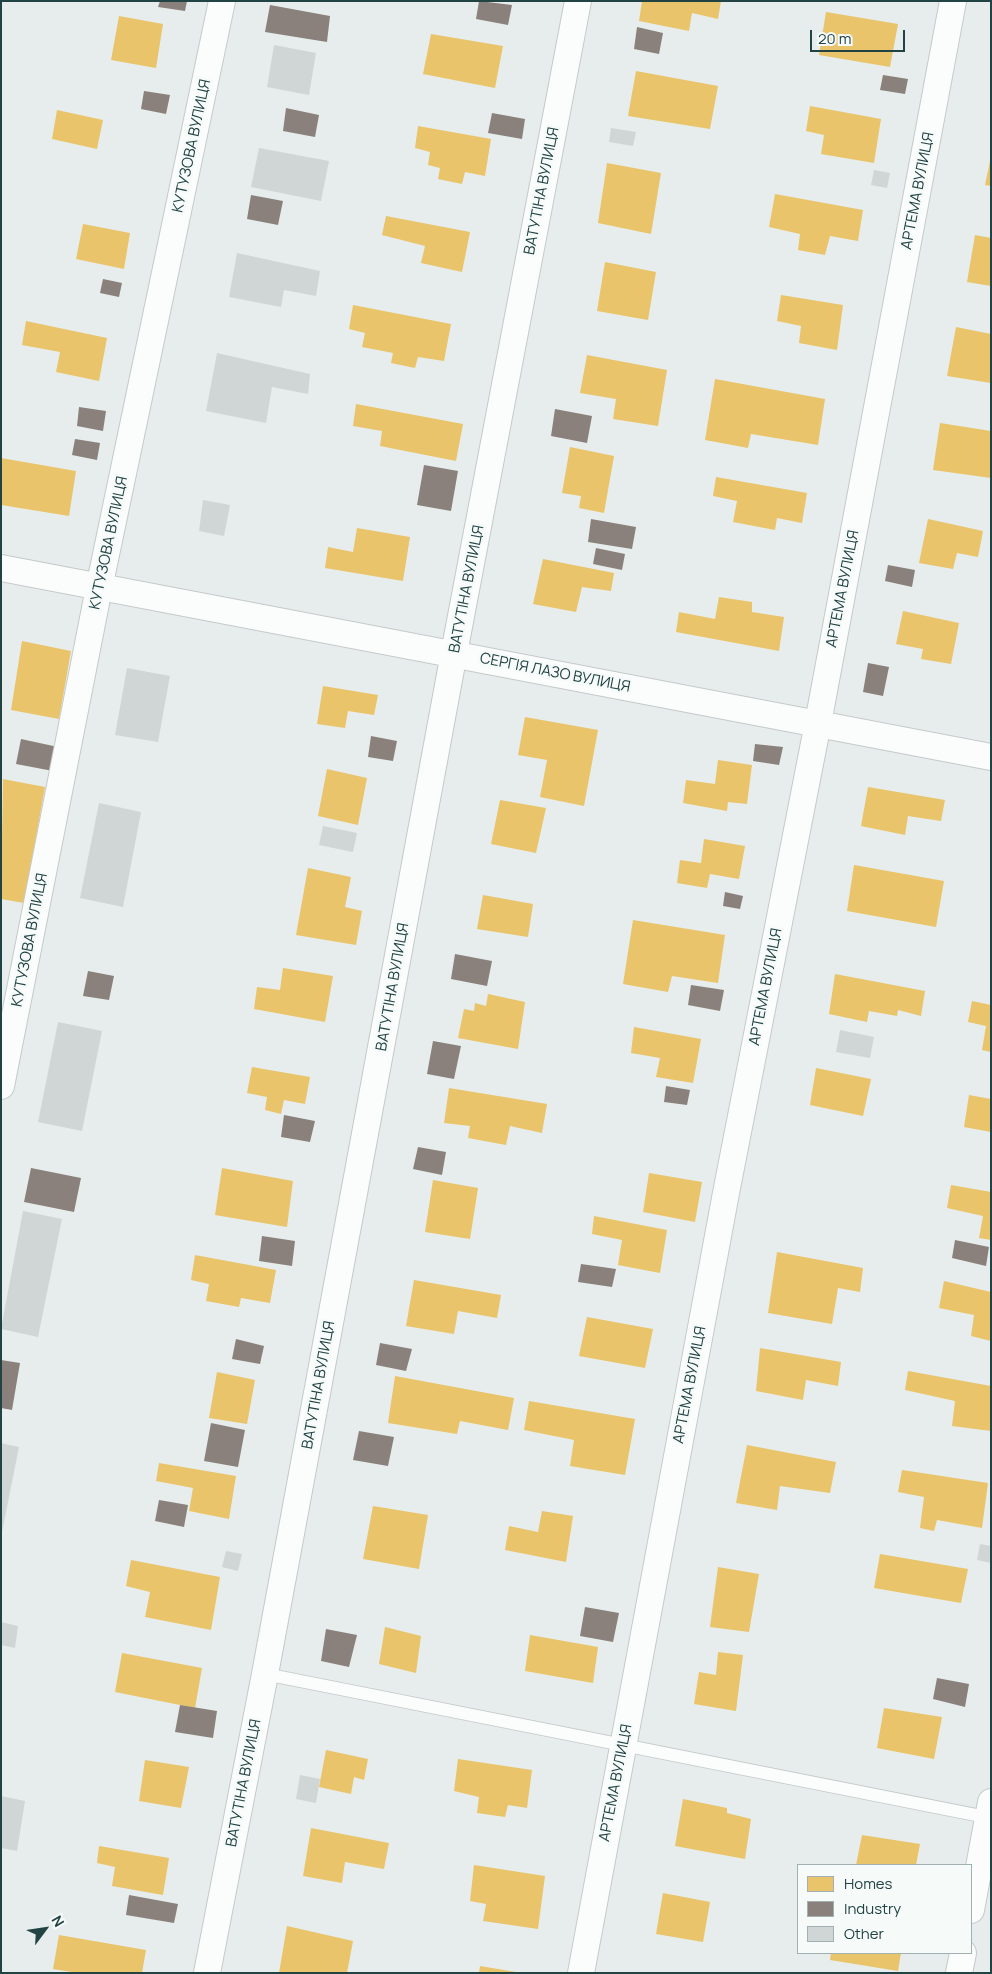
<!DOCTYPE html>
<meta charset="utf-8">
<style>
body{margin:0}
#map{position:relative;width:992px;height:1974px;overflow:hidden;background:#e7edec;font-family:Manrope,sans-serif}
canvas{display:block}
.frame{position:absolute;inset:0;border:2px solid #224343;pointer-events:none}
.legend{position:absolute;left:797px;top:1864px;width:175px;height:90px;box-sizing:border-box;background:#f6fbfa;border:1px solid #a1b1b1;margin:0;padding:6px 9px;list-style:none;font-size:15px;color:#224343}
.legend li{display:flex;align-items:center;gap:10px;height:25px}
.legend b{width:25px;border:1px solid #a1b1b1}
.north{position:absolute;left:20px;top:1904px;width:50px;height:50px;-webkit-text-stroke:4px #f6fbfa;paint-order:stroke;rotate:59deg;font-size:14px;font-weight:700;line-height:20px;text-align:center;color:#224343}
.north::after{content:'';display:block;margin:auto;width:18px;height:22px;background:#224343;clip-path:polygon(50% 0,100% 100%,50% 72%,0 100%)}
.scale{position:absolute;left:810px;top:30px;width:95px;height:22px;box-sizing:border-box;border:2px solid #224343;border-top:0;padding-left:6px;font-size:15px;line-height:18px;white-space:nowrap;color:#224343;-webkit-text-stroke:4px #f6fbfa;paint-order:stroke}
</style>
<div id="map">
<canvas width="992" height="1974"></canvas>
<div class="frame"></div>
<ul class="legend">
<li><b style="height:14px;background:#e9c46a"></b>Homes</li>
<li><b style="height:14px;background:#8a817c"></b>Industry</li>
<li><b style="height:14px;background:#cfd6d5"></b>Other</li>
</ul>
<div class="north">N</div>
<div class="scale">20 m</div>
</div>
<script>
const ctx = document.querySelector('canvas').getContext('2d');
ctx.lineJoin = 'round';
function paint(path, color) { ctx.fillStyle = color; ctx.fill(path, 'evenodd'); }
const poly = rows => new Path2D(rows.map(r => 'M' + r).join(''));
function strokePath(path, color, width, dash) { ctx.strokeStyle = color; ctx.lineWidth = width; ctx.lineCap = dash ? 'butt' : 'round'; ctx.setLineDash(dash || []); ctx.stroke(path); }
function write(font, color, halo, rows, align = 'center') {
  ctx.font = font + ' Manrope,sans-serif'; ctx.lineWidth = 5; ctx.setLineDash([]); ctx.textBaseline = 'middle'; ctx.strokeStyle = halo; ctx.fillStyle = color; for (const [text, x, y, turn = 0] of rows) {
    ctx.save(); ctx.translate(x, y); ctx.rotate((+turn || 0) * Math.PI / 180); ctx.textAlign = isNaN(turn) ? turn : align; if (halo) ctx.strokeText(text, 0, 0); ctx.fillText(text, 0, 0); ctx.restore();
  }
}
paint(poly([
 [642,1,721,1,718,19,692,13,689,31,639,21],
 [826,12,898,24,890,67,819,55],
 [119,16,163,24,156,68,111,60],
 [431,34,503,46,495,88,423,74],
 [636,71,718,86,710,129,628,116],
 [810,106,881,119,874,163,821,154,824,135,806,131],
 [57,110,103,120,97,149,52,139],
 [418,126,491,139,485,176,465,172,462,184,438,179,440,168,428,165,430,152,415,148],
 [990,161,991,161,991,186,985,185],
 [607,163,661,173,651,234,598,223],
 [775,194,863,210,858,241,830,236,825,255,798,250,800,234,769,227],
 [386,216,470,232,462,272,421,263,425,246,382,235],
 [83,224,130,233,124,269,76,259],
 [975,235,991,238,991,286,967,282],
 [605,262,656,272,648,320,597,311],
 [781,295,843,305,837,350,799,343,801,326,777,321],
 [353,305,451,324,444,361,418,357,415,368,391,363,393,353,362,347,365,333,349,329],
 [26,321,107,338,99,381,56,372,60,352,22,345],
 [956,327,991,334,991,383,947,376],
 [587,355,667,370,658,426,613,419,616,399,580,393],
 [715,379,825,399,818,445,751,434,748,448,705,440],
 [356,404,463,424,456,461,380,446,382,431,353,426],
 [940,423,991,431,991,478,933,470],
 [570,447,614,456,604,513,579,508,581,496,562,493],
 [1,458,76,471,69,516,1,505],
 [716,477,807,493,802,523,777,518,775,530,733,522,737,501,713,496],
 [928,519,983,531,978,557,957,553,953,569,919,563],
 [357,528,410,537,403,581,325,568,328,547,353,552],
 [543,559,614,573,611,591,582,587,576,612,533,604],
 [719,597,752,602,752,612,784,617,779,651,676,632,679,612,715,619],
 [903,611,959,623,951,664,921,659,923,649,896,644],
 [22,641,71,651,59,719,11,710],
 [323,686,378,695,374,715,348,711,345,728,317,724],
 [525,717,598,730,584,806,540,797,547,760,518,755],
 [718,760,752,765,747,804,728,802,727,811,683,803,686,780,715,784],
 [327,769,367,778,358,825,318,816],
 [3,779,45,787,24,903,1,899],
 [868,787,945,800,941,821,908,816,905,835,861,826],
 [500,800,546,808,536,853,491,844],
 [704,839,745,846,739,879,710,874,707,888,677,883,680,860,701,863],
 [854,865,944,881,936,927,847,911],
 [308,868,351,877,345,907,362,911,356,945,296,935],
 [483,895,533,904,528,937,477,929],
 [633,920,725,935,718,983,672,976,668,992,623,984],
 [283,968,333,976,325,1022,254,1009,257,987,280,990],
 [835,974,925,991,921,1016,898,1010,897,1016,869,1011,867,1022,829,1014],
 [488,994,525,1002,518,1049,458,1038,464,1009,474,1011,475,1003,486,1006],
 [972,1001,991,1005,991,1052,982,1050,986,1026,968,1022],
 [634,1027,701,1039,693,1083,656,1077,660,1058,631,1053],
 [252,1067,310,1077,305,1104,284,1100,281,1114,265,1110,267,1097,247,1093],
 [816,1068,871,1079,863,1116,810,1105],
 [449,1088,547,1104,542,1133,510,1126,506,1145,468,1138,470,1126,444,1123],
 [969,1095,991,1099,991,1132,964,1127],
 [222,1168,293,1181,287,1227,215,1215],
 [649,1173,702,1182,695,1222,643,1212],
 [433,1180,478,1188,470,1239,425,1232],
 [951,1185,991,1192,991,1240,979,1238,983,1216,947,1208],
 [594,1216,667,1230,660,1273,618,1265,622,1240,592,1234],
 [777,1252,863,1268,860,1292,838,1288,832,1324,768,1313],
 [195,1255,276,1270,270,1303,241,1298,239,1307,206,1301,209,1284,191,1280],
 [414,1280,501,1295,497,1318,458,1311,454,1334,406,1326],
 [944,1281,991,1292,991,1341,971,1336,974,1315,939,1308],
 [587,1317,653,1329,645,1368,579,1356],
 [760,1348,841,1362,838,1386,806,1380,803,1400,756,1391],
 [908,1371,991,1386,991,1431,952,1426,955,1401,905,1390],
 [217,1372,255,1380,247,1424,209,1418],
 [395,1376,514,1398,508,1430,460,1421,457,1434,388,1423],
 [529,1401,635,1419,625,1475,570,1466,574,1440,524,1430],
 [747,1445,836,1462,830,1493,780,1486,777,1510,736,1503],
 [159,1463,236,1476,229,1519,189,1511,193,1488,156,1481],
 [902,1470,988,1483,982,1528,937,1520,934,1531,920,1528,924,1497,898,1492],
 [373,1506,428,1515,419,1569,363,1559],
 [542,1511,573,1516,566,1562,505,1550,509,1526,538,1532],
 [880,1554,968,1569,961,1603,874,1588],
 [131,1560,220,1577,211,1630,145,1617,150,1592,126,1586],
 [718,1567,759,1574,749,1632,710,1627],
 [385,1627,421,1636,416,1673,379,1664],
 [530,1635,598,1647,593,1683,525,1671],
 [718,1652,743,1655,736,1711,694,1704,699,1672,716,1675],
 [122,1653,202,1668,195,1708,115,1692],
 [884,1708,942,1717,934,1759,877,1748],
 [326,1750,368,1759,364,1780,354,1777,351,1794,319,1787],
 [458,1759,532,1770,527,1808,508,1805,505,1817,477,1813,479,1797,454,1791],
 [145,1760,189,1767,181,1808,139,1801],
 [683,1799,727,1808,727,1813,751,1819,745,1859,675,1846],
 [311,1828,389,1843,384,1869,345,1862,342,1883,303,1876],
 [862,1835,920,1844,916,1865,856,1865],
 [99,1846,169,1858,163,1895,112,1886,115,1867,97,1863],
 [474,1865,545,1876,538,1929,483,1921,486,1904,470,1901],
 [663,1893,710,1902,703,1942,656,1934],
 [287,1926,353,1941,347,1973,279,1973],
 [59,1935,146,1950,142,1973,78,1973,53,1969],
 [831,1953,901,1953,898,1971,830,1960],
 [480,1966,516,1972,516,1973,479,1973]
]), '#e9c46a');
paint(poly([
 [160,1,187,1,185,11,158,7],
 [479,1,512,5,508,25,476,19],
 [270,5,330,16,327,42,265,32],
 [637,27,663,33,659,54,634,49],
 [883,75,908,79,905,94,880,90],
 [144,91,170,95,166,114,141,109],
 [286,108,319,115,315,137,283,131],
 [492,113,525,119,522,139,488,133],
 [251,195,283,201,278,225,247,219],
 [103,279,122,283,119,297,100,293],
 [79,407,106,411,103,431,77,426],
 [555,409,592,416,587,443,551,436],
 [75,439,100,443,97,460,72,455],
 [424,465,458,471,451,511,417,505],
 [591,519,636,527,632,549,588,542],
 [596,548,625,554,622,570,593,564],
 [888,565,915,570,912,587,885,581],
 [868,663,889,667,883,696,863,692],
 [371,736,397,741,393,761,368,757],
 [21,739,58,747,53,771,16,764],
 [755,744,783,747,779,765,753,761],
 [725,892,743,896,740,909,723,906],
 [455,954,492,961,487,986,451,979],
 [88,971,114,976,109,1000,83,996],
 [691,985,724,990,720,1011,688,1005],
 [433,1041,461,1046,454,1079,427,1074],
 [666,1086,690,1090,687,1105,664,1102],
 [284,1115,315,1121,310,1142,281,1137],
 [418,1147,446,1152,442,1175,413,1169],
 [31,1168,81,1178,74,1212,24,1202],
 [262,1236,295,1241,292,1266,259,1261],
 [955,1240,989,1247,986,1266,952,1258],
 [581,1264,616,1269,612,1287,578,1282],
 [236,1339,264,1346,260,1364,232,1359],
 [380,1343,412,1349,406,1371,376,1365],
 [1,1360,20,1363,12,1410,1,1408],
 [211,1423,245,1430,238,1467,204,1461],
 [359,1431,394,1437,388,1466,353,1460],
 [159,1500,188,1505,184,1527,155,1521],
 [585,1607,619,1613,613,1642,580,1636],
 [326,1629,357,1635,349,1667,321,1661],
 [937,1678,969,1684,965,1707,933,1699],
 [180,1705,217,1711,213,1738,175,1732],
 [129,1895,178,1904,174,1923,126,1915]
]), '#8a817c');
paint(poly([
 [274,45,316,53,309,95,267,87],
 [611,128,636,132,633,146,609,142],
 [259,148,329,161,321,201,251,187],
 [874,170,890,173,887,188,871,185],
 [237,253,320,271,316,296,284,290,281,307,229,297],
 [217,353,310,374,308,394,272,387,266,423,206,411],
 [203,500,230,505,224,536,199,531],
 [127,668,170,676,158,742,115,735],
 [99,803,141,812,123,907,80,898],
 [323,826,357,833,353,852,319,845],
 [58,1022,102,1031,82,1131,38,1122],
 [840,1030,874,1037,870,1058,836,1052],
 [23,1211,62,1219,38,1337,1,1329],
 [1,1443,19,1447,2,1532,1,1532],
 [980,1544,991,1546,991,1563,977,1560],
 [226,1551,242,1554,238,1571,222,1567],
 [1,1622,18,1626,15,1648,1,1645],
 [300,1775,320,1779,316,1803,296,1799],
 [1,1796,25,1801,17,1851,1,1848]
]), '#cfd6d5');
const lane = poly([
 [265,1674,991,1818]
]);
const street = poly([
 [1,568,991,757],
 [1,1086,99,588,222,1],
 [971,1910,991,1802],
 [207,1973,265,1674,454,653,578,1],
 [581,1973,726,1193,818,723,953,1],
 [959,1973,963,1953]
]);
strokePath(lane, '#c4cac9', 14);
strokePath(street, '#c4cac9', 28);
strokePath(lane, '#fbfcfc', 12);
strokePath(street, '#fbfcfc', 26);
write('15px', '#224343', '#f6fbfa', [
 ["КУТУЗОВА ВУЛИЦЯ",192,146,-78],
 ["ВАТУТІНА ВУЛИЦЯ",542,191,-79],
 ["АРТЕМА ВУЛИЦЯ",918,191,-79],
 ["КУТУЗОВА ВУЛИЦЯ",109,543,-78],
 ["ВАТУТІНА ВУЛИЦЯ",467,589,-79],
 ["АРТЕМА ВУЛИЦЯ",843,589,-79],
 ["СЕРГІЯ ЛАЗО ВУЛИЦЯ",555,673,11],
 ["КУТУЗОВА ВУЛИЦЯ",30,940,-79],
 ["ВАТУТІНА ВУЛИЦЯ",393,987,-80],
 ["АРТЕМА ВУЛИЦЯ",766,987,-79],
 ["ВАТУТІНА ВУЛИЦЯ",319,1385,-80],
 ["АРТЕМА ВУЛИЦЯ",690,1385,-79],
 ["ВАТУТІНА ВУЛИЦЯ",244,1783,-79],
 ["АРТЕМА ВУЛИЦЯ",616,1783,-79]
]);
</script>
